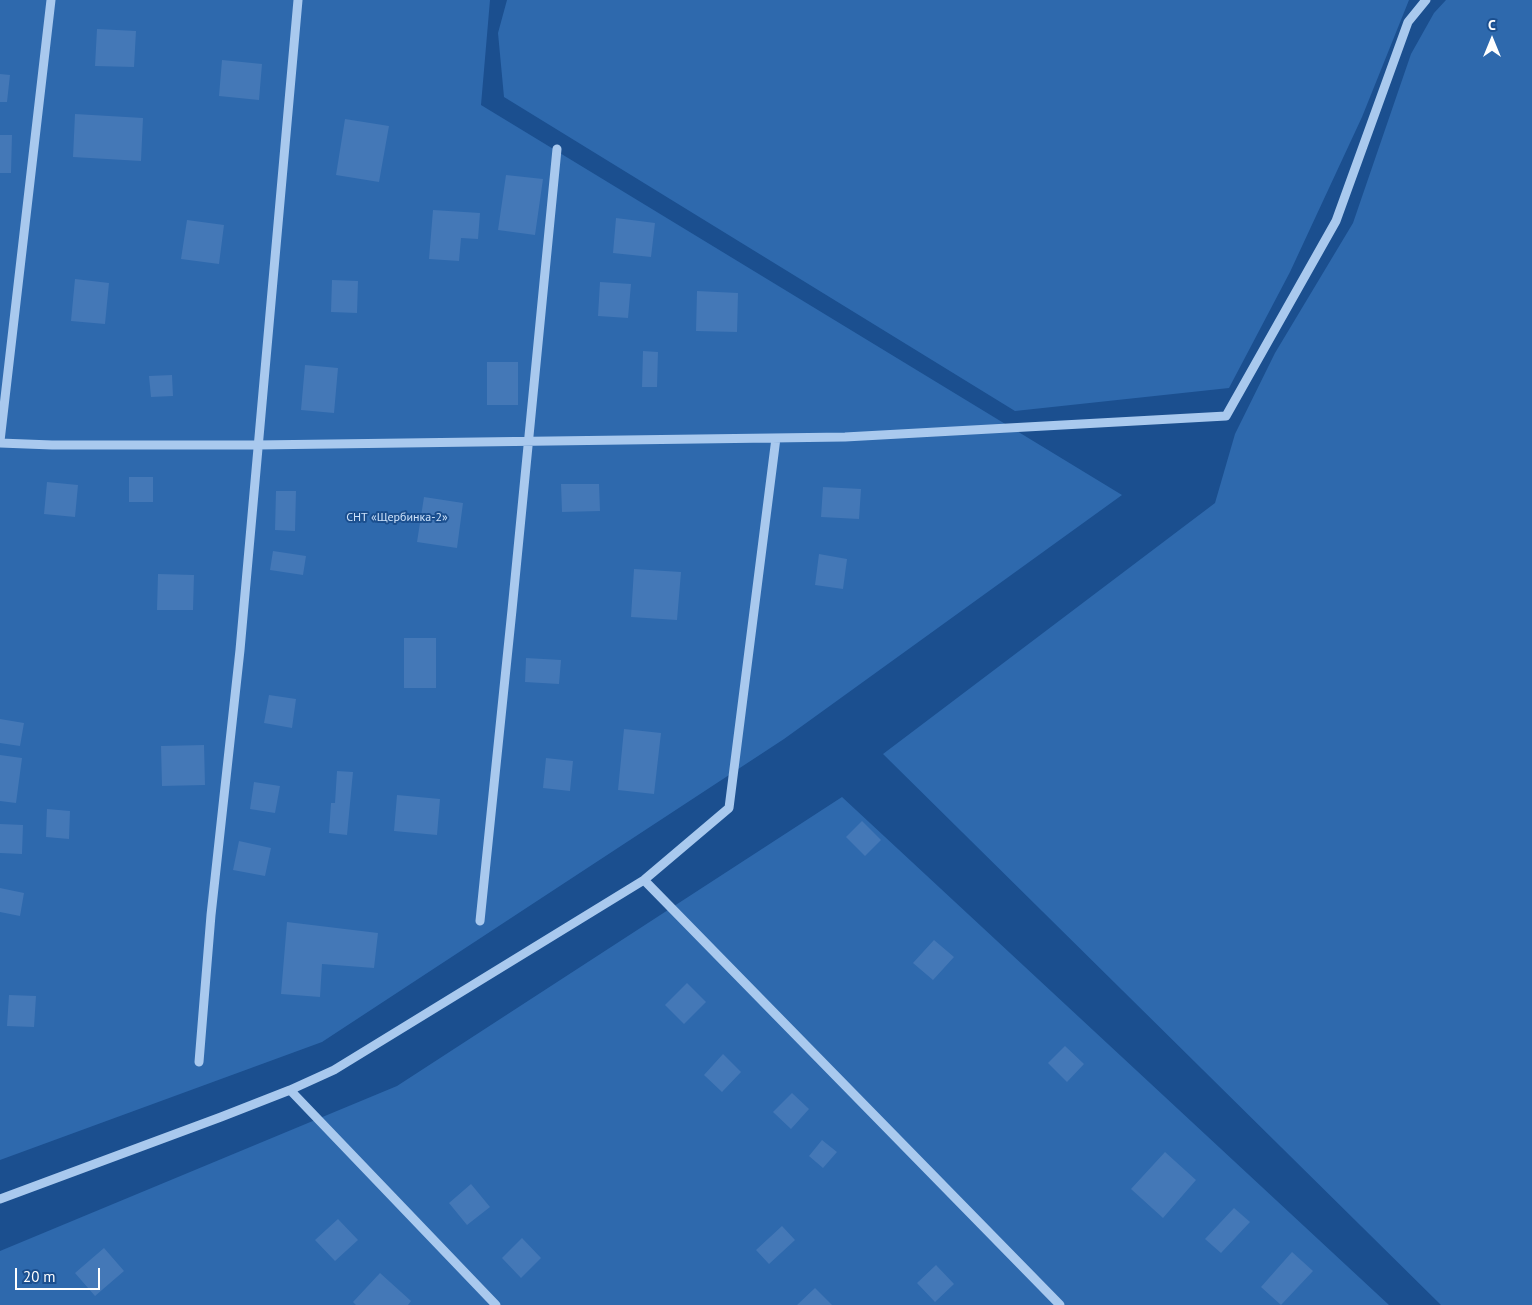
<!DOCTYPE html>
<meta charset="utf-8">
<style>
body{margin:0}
#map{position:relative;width:1532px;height:1305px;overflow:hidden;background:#1b4f8f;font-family:"PT Sans",sans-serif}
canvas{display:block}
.north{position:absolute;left:1467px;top:15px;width:50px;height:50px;-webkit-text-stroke:4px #1b4f8f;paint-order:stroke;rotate:0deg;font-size:14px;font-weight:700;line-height:20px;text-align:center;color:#fff}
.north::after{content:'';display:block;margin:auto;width:18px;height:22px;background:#fff;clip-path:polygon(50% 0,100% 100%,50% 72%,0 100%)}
.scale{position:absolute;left:15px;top:1268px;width:85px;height:22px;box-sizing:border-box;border:2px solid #fff;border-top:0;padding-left:6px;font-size:15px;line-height:18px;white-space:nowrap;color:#fff;-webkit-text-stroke:4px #1b4f8f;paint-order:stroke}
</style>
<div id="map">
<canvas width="1532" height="1305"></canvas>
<div class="north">С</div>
<div class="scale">20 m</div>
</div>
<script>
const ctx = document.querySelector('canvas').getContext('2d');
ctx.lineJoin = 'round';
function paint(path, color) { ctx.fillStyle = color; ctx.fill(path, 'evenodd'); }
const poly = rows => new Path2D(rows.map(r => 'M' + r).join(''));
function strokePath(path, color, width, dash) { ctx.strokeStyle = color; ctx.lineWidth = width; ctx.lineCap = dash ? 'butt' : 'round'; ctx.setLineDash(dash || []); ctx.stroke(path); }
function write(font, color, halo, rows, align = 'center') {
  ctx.font = font + ' "PT Sans",sans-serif'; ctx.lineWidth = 4; ctx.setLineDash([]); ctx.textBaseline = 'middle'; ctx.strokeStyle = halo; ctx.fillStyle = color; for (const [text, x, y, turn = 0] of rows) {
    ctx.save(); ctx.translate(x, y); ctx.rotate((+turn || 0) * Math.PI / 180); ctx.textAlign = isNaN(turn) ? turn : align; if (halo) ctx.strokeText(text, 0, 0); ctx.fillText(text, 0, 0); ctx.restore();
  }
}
paint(poly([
 [0,0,490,0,481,105,1122,495,784,739,322,1042,0,1160],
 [507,0,1409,0,1362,117,1290,272,1229,388,1015,411,504,97,498,33],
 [1446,0,1532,0,1532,1305,1441,1305,883,754,1215,503,1235,434,1275,353,1353,223,1411,54,1434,13],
 [842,797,1389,1305,0,1305,0,1251,397,1086]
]), '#2e69ad');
paint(poly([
 [97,29,136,31,134,67,95,66],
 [222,60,262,64,259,100,219,96],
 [0,74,10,75,7,102,0,102],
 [75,114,143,118,141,161,73,157],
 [345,119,389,126,379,182,336,175],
 [0,135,12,135,11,173,0,173],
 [506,175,543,179,535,235,498,230],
 [433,210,480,213,478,239,461,238,459,261,429,259],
 [616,218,655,223,651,257,613,253],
 [187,220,224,225,219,264,181,259],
 [75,279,109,283,105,324,71,321],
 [332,280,358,281,357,313,331,312],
 [600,282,631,284,628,318,598,316],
 [697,291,738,293,737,332,696,331],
 [643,351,658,352,657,387,642,387],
 [487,362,518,362,518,405,487,405],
 [305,365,338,368,334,413,301,410],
 [172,375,173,396,151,397,149,376],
 [129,477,153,477,153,502,129,502],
 [47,482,78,485,75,517,44,514],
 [561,484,599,484,600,511,562,512],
 [823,487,861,489,859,519,821,517],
 [276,491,296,491,295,531,275,530],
 [424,497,463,503,457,548,417,542],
 [273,551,306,556,303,575,270,570],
 [819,554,847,559,843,589,815,585],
 [634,569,681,572,677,620,631,617],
 [158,574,194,575,193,610,157,610],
 [404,638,436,638,436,688,404,688],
 [526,658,561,660,559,684,525,682],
 [269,695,296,699,292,728,264,723],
 [0,719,24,723,20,746,0,743],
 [624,729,661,733,654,794,618,790],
 [204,745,205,785,162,786,161,746],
 [0,755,22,758,16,803,0,801],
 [546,758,573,761,570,791,543,788],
 [337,771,353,772,347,835,329,833,331,803,335,803],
 [254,782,280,786,275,813,250,809],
 [397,795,440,799,437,835,394,831],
 [47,809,70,811,69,839,46,837],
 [862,821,881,840,865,856,846,837],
 [0,824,23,825,22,854,0,853],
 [239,841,271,848,265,876,233,870],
 [0,888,24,893,20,916,0,912],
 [287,922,378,933,374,968,322,964,320,997,281,994],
 [934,940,954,957,933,980,913,963],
 [687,983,706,1002,684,1024,665,1005],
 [9,995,36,996,34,1027,7,1026],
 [1065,1046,1084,1064,1067,1082,1048,1063],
 [723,1054,741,1072,722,1092,704,1075],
 [792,1093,809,1109,791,1129,773,1112],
 [822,1140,837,1152,823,1168,809,1156],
 [1165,1152,1196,1180,1163,1218,1131,1189],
 [471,1184,490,1207,467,1225,449,1203],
 [1234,1208,1250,1222,1221,1253,1205,1239],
 [338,1219,358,1240,335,1261,315,1240],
 [782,1226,795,1240,769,1264,756,1250],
 [522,1238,541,1258,521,1278,502,1258],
 [104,1248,124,1271,95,1296,75,1273],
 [1292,1252,1313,1271,1281,1305,1261,1287],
 [936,1265,954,1284,935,1302,917,1283],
 [380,1273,411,1301,408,1305,356,1305,353,1302],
 [815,1288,832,1305,797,1305]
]), '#4478b7');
strokePath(poly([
 [0,441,51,0],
 [0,443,52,445,257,445,845,437,1226,416,1336,221,1408,22,1426,0],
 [644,880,1060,1305],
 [480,921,512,610,557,149],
 [199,1062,211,915,240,650,298,0],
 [290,1090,496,1305],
 [0,1199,221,1117,290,1090,334,1070,644,880,729,808,776,438]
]), '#a9c9ee', 9);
write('12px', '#cfe3fa', '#1b4f8f', [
 ["СНТ «Щербинка-2»",397,518]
]);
</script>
